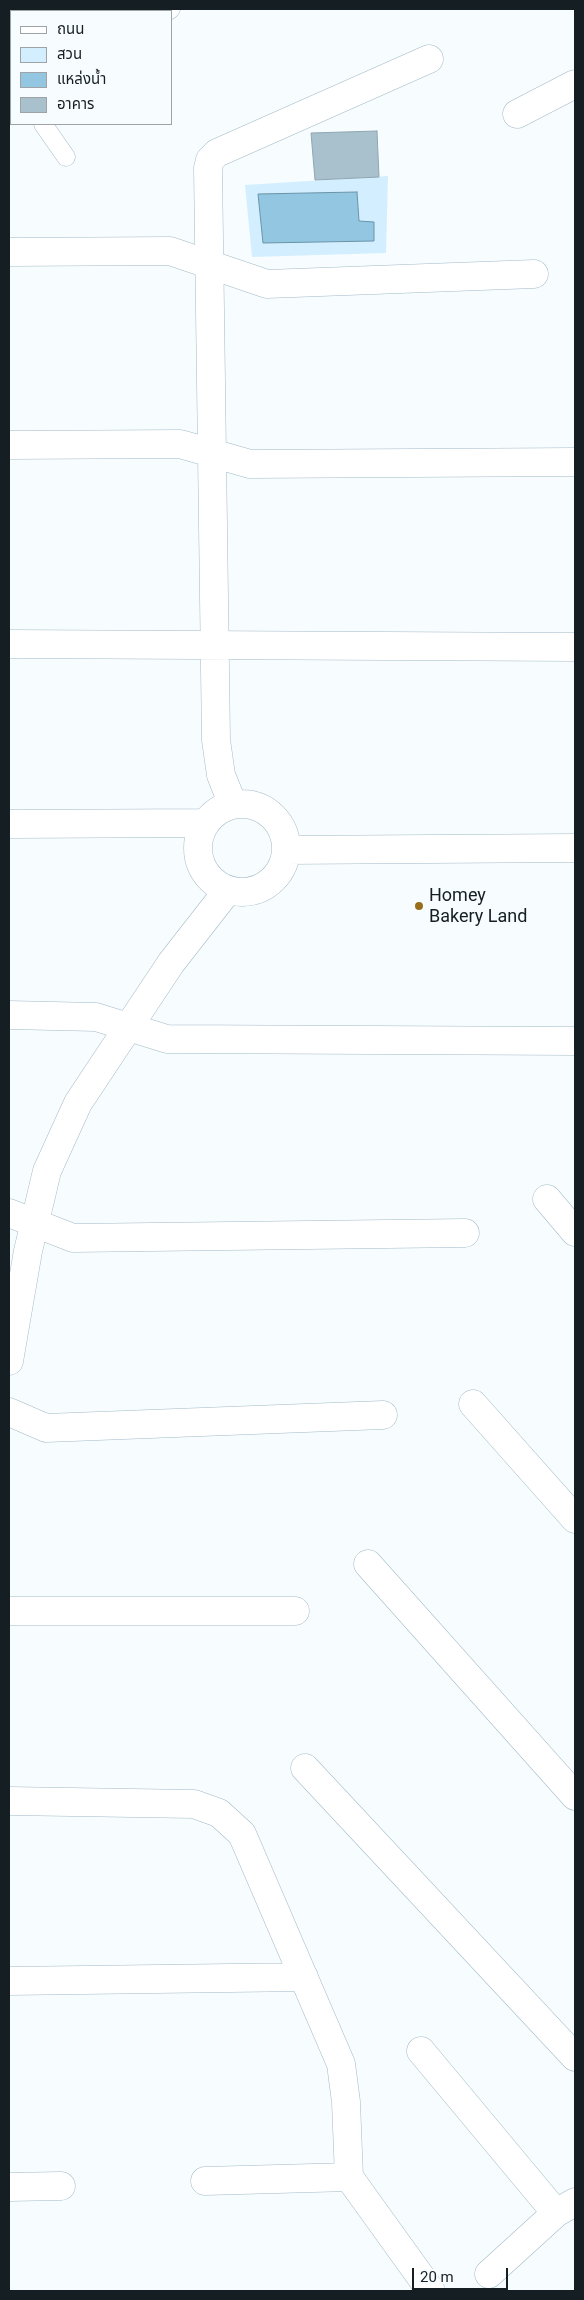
<!DOCTYPE html>
<meta charset="utf-8">
<style>
body{margin:0}
#map{position:relative;width:584px;height:2300px;overflow:hidden;background:#f7fcfe;font-family:Roboto,"Noto Sans Thai",sans-serif}
canvas{display:block}
.frame{position:absolute;inset:0;border:10px solid #151e23;pointer-events:none}
.legend{position:absolute;left:10px;top:10px;width:162px;height:115px;box-sizing:border-box;background:#f7fcfe;border:1px solid #9da3a6;margin:0;padding:6px 9px;list-style:none;font-size:15px;color:#151e23}
.legend li{display:flex;align-items:center;gap:10px;height:25px}
.legend b{width:25px;border:1px solid #9da3a6}
.scale{position:absolute;left:412px;top:2268px;width:96px;height:22px;box-sizing:border-box;border:2px solid #151e23;border-top:0;padding-left:6px;font-size:15px;line-height:18px;white-space:nowrap;color:#151e23;-webkit-text-stroke:4px #f7fcfe;paint-order:stroke}
</style>
<div id="map">
<canvas width="584" height="2300"></canvas>
<div class="frame"></div>
<ul class="legend">
<li><b style="height:6px;background:#fff"></b>ถนน</li>
<li><b style="height:14px;background:#d3efff"></b>สวน</li>
<li><b style="height:14px;background:#92c6e1"></b>แหล่งน้ำ</li>
<li><b style="height:14px;background:#a9c1cd"></b>อาคาร</li>
</ul>
<div class="scale">20 m</div>
</div>
<script>
const ctx = document.querySelector('canvas').getContext('2d');
ctx.lineJoin = 'round';
function paint(path, color) { ctx.fillStyle = color; ctx.fill(path, 'evenodd'); }
const poly = rows => new Path2D(rows.map(r => 'M' + r).join(''));
function strokePath(path, color, width, dash) { ctx.strokeStyle = color; ctx.lineWidth = width; ctx.lineCap = dash ? 'butt' : 'round'; ctx.setLineDash(dash || []); ctx.stroke(path); }
function write(font, color, halo, rows, align = 'center') {
  ctx.font = font + ' Roboto,sans-serif'; ctx.lineWidth = 4; ctx.setLineDash([]); ctx.textBaseline = 'middle'; ctx.strokeStyle = halo; ctx.fillStyle = color; for (const [text, x, y, turn = 0] of rows) {
    ctx.save(); ctx.translate(x, y); ctx.rotate((+turn || 0) * Math.PI / 180); ctx.textAlign = isNaN(turn) ? turn : align; if (halo) ctx.strokeText(text, 0, 0); ctx.fillText(text, 0, 0); ctx.restore();
  }
}
paint(poly([
 [388,176,386,253,252,257,245,185]
]), '#d3efff');
const water = poly([
 [357,192,359,221,374,222,374,241,263,243,258,194,357,192]
]);
paint(water, '#92c6e1');
strokePath(water, '#6c94a8', 1);
const building = poly([
 [377,131,379,177,315,180,311,133,377,131]
]);
paint(building, '#a9c1cd');
strokePath(building, '#8fa6b2', 1);
const service = poly([
 [47,9,49,11],
 [168,11,171,9],
 [9,75,11,79],
 [43,124,66,157]
]);
const minor = poly([
 [517,114,575,84],
 [9,252,170,251,267,284,534,274],
 [9,445,180,444,250,464,575,462],
 [9,644,575,647],
 '198 848a44 44 0 1 1 88 0a44 44 0 1 1-88 0Z',
 [233,805,221,775,216,740,208,168,210,160,217,153,429,59],
 [9,824,205,823],
 [286,850,575,848],
 [9,1015,96,1017,167,1039,575,1041],
 [547,1199,575,1232],
 [9,1213,73,1238,465,1233],
 [9,1361,28,1251,47,1171,78,1103,171,963,228,890],
 [473,1404,575,1519],
 [9,1412,46,1428,383,1415],
 [368,1564,575,1796],
 [9,1611,295,1611],
 [305,1768,575,2057],
 [9,1801,194,1804,219,1813,242,1834,341,2064,346,2102,349,2177,431,2291],
 [9,1981,304,1977],
 [421,2051,556,2213],
 [205,2181,349,2177],
 [9,2187,61,2186],
 [489,2274,556,2213,575,2202]
]);
strokePath(service, '#a3bac7', 19);
strokePath(minor, '#a3bac7', 29);
strokePath(service, '#fff', 18);
strokePath(minor, '#fff', 28);
for (const [x, y, r, color] of [
 [419,906,5,"#976f1b"]
]) { const dot = new Path2D(); dot.arc(x, y, r, 0, 2 * Math.PI); ctx.fillStyle = color; ctx.fill(dot); strokePath(dot, '#f7fcfe', 2); }
write('18px', '#151e23', '#f7fcfe', [
 ["Homey",429,896],
 ["Bakery Land",429,917]
], 'left');
</script>
